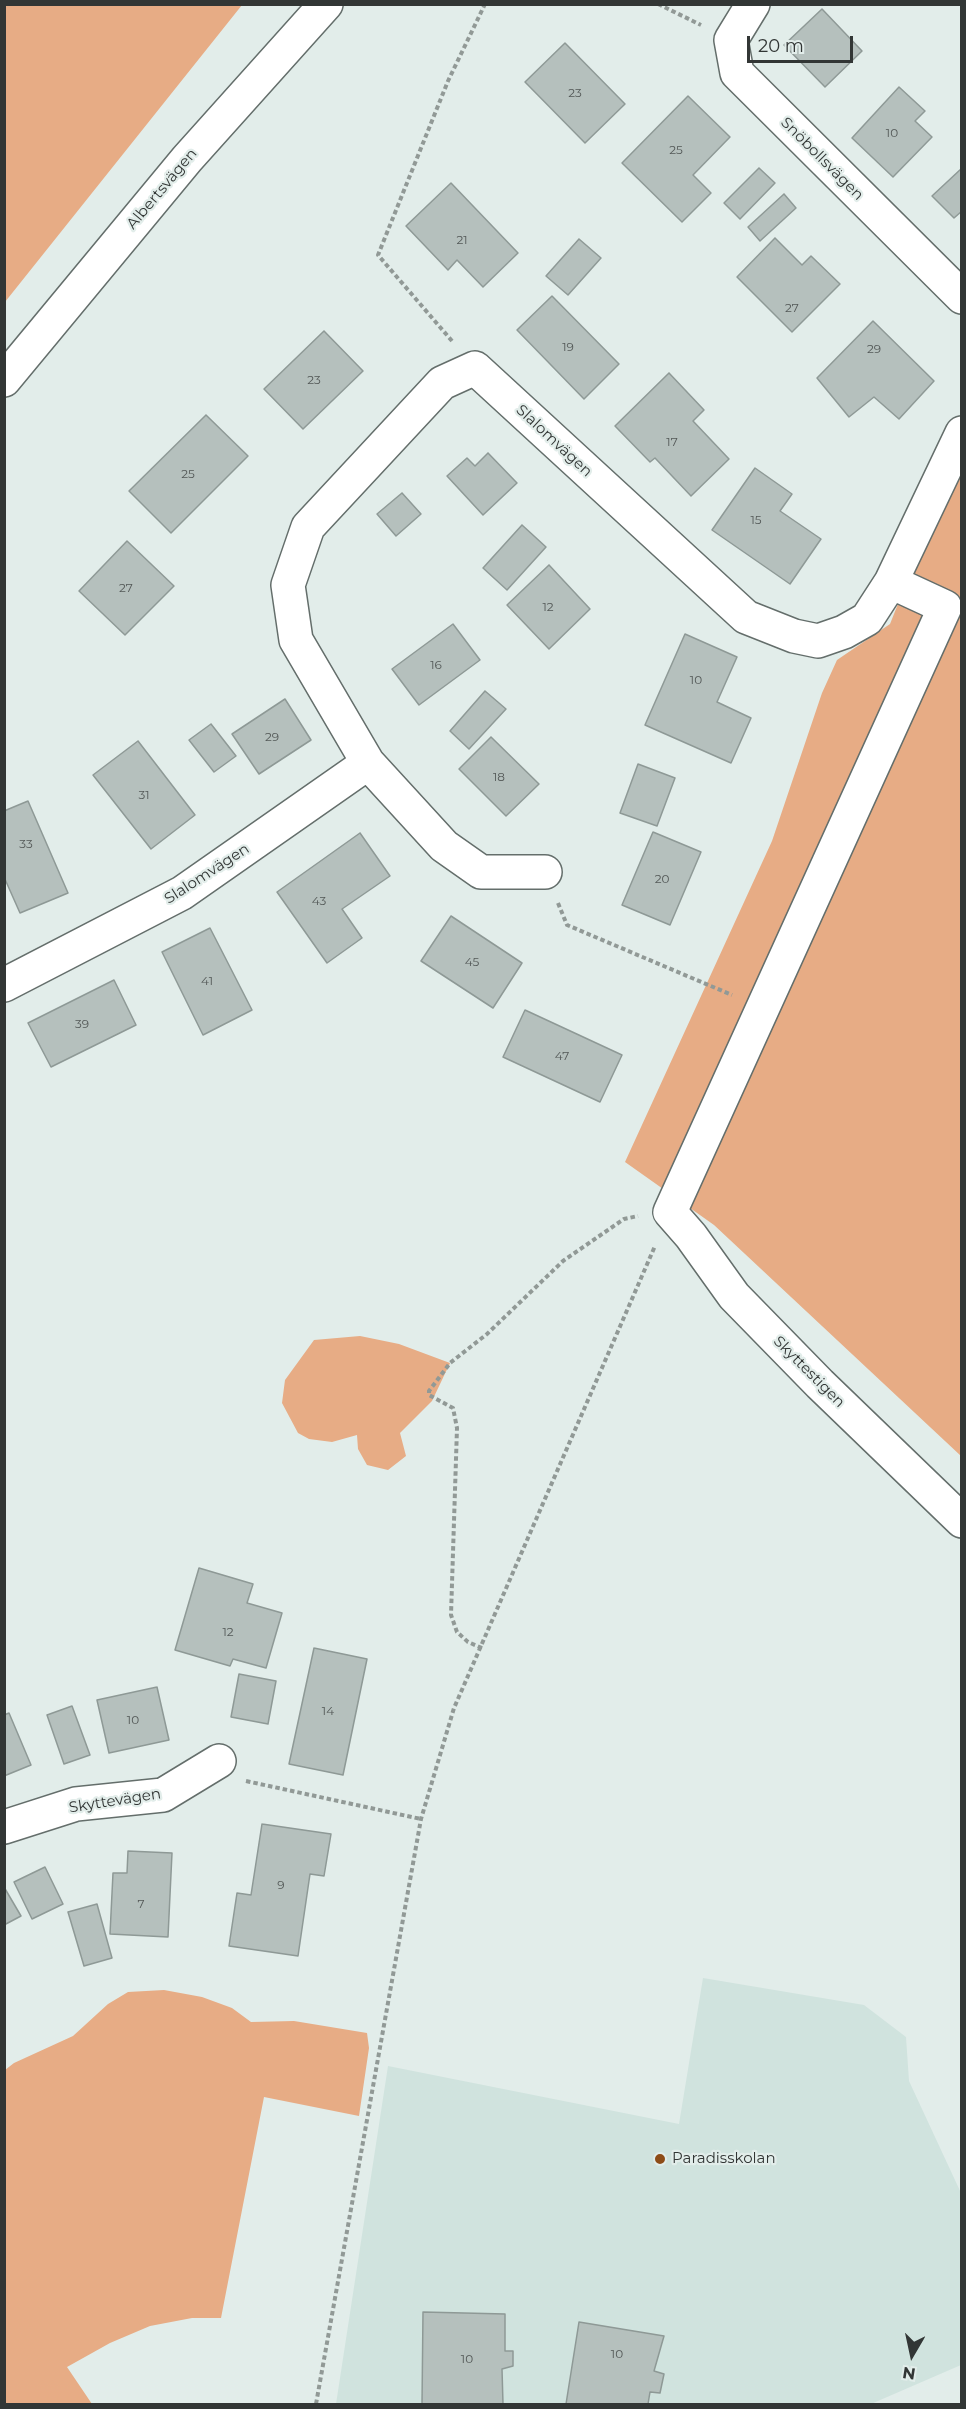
<!DOCTYPE html>
<meta charset="utf-8">
<style>
body{margin:0}
#map{position:relative;width:966px;height:2409px;overflow:hidden;background:#e2edea;font-family:Montserrat,sans-serif}
canvas{display:block}
.frame{position:absolute;inset:0;border:6px solid #323635;pointer-events:none}
.north{position:absolute;left:882px;top:2325px;width:60px;height:60px;-webkit-text-stroke:4px #e2edea;paint-order:stroke;rotate:189deg;font-size:16px;font-weight:700;line-height:24px;text-align:center;color:#323635}
.north::after{content:'';display:block;margin:auto;width:21px;height:27px;background:#323635;clip-path:polygon(50% 0,100% 100%,50% 72%,0 100%)}
.scale{position:absolute;left:747px;top:36px;width:106px;height:27px;box-sizing:border-box;border:3px solid #323635;border-top:0;padding-left:8px;font-size:18px;line-height:21px;white-space:nowrap;color:#323635;-webkit-text-stroke:4px #e2edea;paint-order:stroke}
</style>
<div id="map">
<canvas width="966" height="2409"></canvas>
<div class="frame"></div>
<div class="north">N</div>
<div class="scale">20 m</div>
</div>
<script>
const ctx = document.querySelector('canvas').getContext('2d');
ctx.lineJoin = 'round';
function paint(path, color) { ctx.fillStyle = color; ctx.fill(path, 'evenodd'); }
const poly = rows => new Path2D(rows.map(r => 'M' + r).join(''));
function strokePath(path, color, width, dash) { ctx.strokeStyle = color; ctx.lineWidth = width; ctx.lineCap = dash ? 'butt' : 'round'; ctx.setLineDash(dash || []); ctx.stroke(path); }
function write(font, color, halo, rows, align = 'center') {
  ctx.font = font + ' Montserrat,sans-serif'; ctx.lineWidth = 4.5; ctx.setLineDash([]); ctx.textBaseline = 'middle'; ctx.strokeStyle = halo; ctx.fillStyle = color; for (const [text, x, y, turn = 0] of rows) {
    ctx.save(); ctx.translate(x, y); ctx.rotate((+turn || 0) * Math.PI / 180); ctx.textAlign = isNaN(turn) ? turn : align; if (halo) ctx.strokeText(text, 0, 0); ctx.fillText(text, 0, 0); ctx.restore();
  }
}
paint(poly([
 [703,1978,864,2005,906,2037,909,2081,961,2193,961,2365,871,2404,336,2404,388,2066,679,2124]
]), '#d0e3de');
paint(poly([
 [5,4,242,5,5,302,4,5],
 [961,475,961,1456,714,1225,625,1162,772,841,822,693,837,660,890,624,929,526],
 [360,1336,399,1344,450,1363,432,1401,400,1433,406,1456,388,1470,367,1465,358,1449,357,1435,332,1442,309,1439,298,1433,282,1403,285,1380,314,1340],
 [164,1990,202,1997,232,2008,251,2022,294,2021,367,2033,369,2048,359,2116,264,2097,221,2318,192,2318,150,2326,110,2343,67,2367,92,2404,5,2404,5,2070,14,2063,73,2036,108,2004,128,1992]
]), '#e7ac85');
const building = poly([
 [822,9,862,51,825,87,784,45,822,9],
 [565,43,625,104,585,143,525,82,565,43],
 [899,87,925,111,915,121,932,137,893,177,852,138,899,87],
 [688,96,730,137,693,175,711,193,682,222,622,163,688,96],
 [759,168,775,183,740,219,724,203,759,168],
 [962,168,962,211,954,218,932,196,962,168],
 [451,183,518,253,483,287,457,260,448,270,406,226,451,183],
 [784,194,796,208,760,241,748,227,784,194],
 [775,238,802,265,811,256,840,284,792,332,737,277,775,238],
 [579,239,601,258,568,295,546,276,579,239],
 [552,296,619,364,584,399,517,330,552,296],
 [873,321,934,381,899,419,874,397,849,417,817,378,873,321],
 [324,331,363,371,303,429,264,389,324,331],
 [669,373,704,410,693,421,729,459,691,496,655,458,650,462,615,426,669,373],
 [206,415,248,456,171,533,129,491,206,415],
 [488,453,517,483,483,515,447,476,467,458,475,466,488,453],
 [755,468,792,494,780,511,821,539,790,584,712,530,755,468],
 [402,493,421,514,396,536,377,514,402,493],
 [522,525,546,547,507,590,483,568,522,525],
 [127,541,174,586,125,635,79,591,127,541],
 [549,565,590,609,549,649,507,605,549,565],
 [453,624,480,660,419,705,392,669,453,624],
 [685,634,737,657,717,702,751,718,731,763,645,725,685,634],
 [485,691,506,709,469,749,450,731,485,691],
 [285,699,311,740,259,774,232,734,285,699],
 [211,724,236,756,214,772,189,740,211,724],
 [491,737,539,784,506,816,459,769,491,737],
 [138,741,195,815,151,849,93,775,138,741],
 [638,764,675,778,657,826,620,813,638,764],
 [28,801,68,893,20,913,4,877,4,811,28,801],
 [653,832,701,852,670,925,622,905,653,832],
 [360,833,390,876,342,909,362,938,327,963,277,892,360,833],
 [451,916,522,963,493,1008,421,961,451,916],
 [210,928,252,1010,203,1035,162,952,210,928],
 [114,980,136,1025,51,1067,28,1023,114,980],
 [525,1010,622,1055,600,1102,503,1057,525,1010],
 [199,1568,253,1584,247,1603,282,1613,266,1668,233,1659,230,1666,175,1650,199,1568],
 [314,1648,367,1659,343,1775,289,1764,314,1648],
 [239,1674,276,1681,268,1724,231,1717,239,1674],
 [157,1687,169,1740,109,1753,97,1700,157,1687],
 [72,1706,90,1755,64,1764,47,1715,72,1706],
 [9,1713,31,1765,4,1776,4,1715,9,1713],
 [262,1824,331,1834,324,1876,310,1874,298,1956,229,1946,237,1893,251,1895,262,1824],
 [128,1851,172,1853,168,1937,110,1934,113,1873,127,1873,128,1851],
 [45,1867,63,1904,32,1919,14,1882,45,1867],
 [4,1887,21,1916,4,1925,4,1887],
 [97,1904,112,1958,84,1966,68,1912,97,1904],
 [423,2312,505,2314,505,2351,513,2351,513,2366,502,2369,503,2404,422,2404,423,2312],
 [579,2322,664,2336,654,2371,664,2374,660,2393,650,2392,648,2404,566,2404,579,2322]
]);
paint(building, '#b5c0bd');
strokePath(building, '#8e9996', 1.5);
const street = poly([
 [753,4,731,40,737,73,962,297],
 [891,582,945,607,670,1212,691,1236,734,1296,820,1384,962,1521],
 [545,872,481,872,444,846,368,763,296,640,288,585,308,527,442,383,475,368,746,617,794,636,818,641,844,632,867,619,891,582,962,433],
 [4,985,182,893,368,763],
 [4,1827,76,1804,163,1795,219,1761]
]);
const secondary = poly([
 [4,380,187,159,326,4]
]);
strokePath(street, '#646e6b', 36);
strokePath(secondary, '#646e6b', 36);
strokePath(poly([
 [658,4,701,25],
 [452,341,378,255,448,81,485,4],
 [558,903,567,925,732,995],
 [482,1648,468,1642,457,1632,451,1615,457,1428,453,1408,429,1395,429,1391,450,1363,487,1334,563,1261,624,1219,638,1216],
 [246,1781,421,1819],
 [316,2404,421,1819,454,1708,655,1246]
]), '#919996', 4, [4.5, 3]);
strokePath(street, '#fff', 33);
strokePath(secondary, '#fff', 33);
for (const [x, y, r, color] of [
 [660,2159,6,"#8d4c17"]
]) { const dot = new Path2D(); dot.arc(x, y, r, 0, 2 * Math.PI); ctx.fillStyle = color; ctx.fill(dot); strokePath(dot, '#e2edea', 2); }
write('12px', '#535857', null, [
 ["23",575,93],
 ["10",892,133],
 ["25",676,150],
 ["21",462,240],
 ["27",792,308],
 ["19",568,347],
 ["29",874,349],
 ["23",314,380],
 ["17",672,442],
 ["25",188,474],
 ["15",756,520],
 ["27",126,588],
 ["12",548,607],
 ["16",436,665],
 ["10",696,680],
 ["29",272,737],
 ["18",499,777],
 ["31",144,795],
 ["33",26,844],
 ["20",662,879],
 ["43",319,901],
 ["45",472,962],
 ["41",207,981],
 ["39",82,1024],
 ["47",562,1056],
 ["12",228,1632],
 ["14",328,1711],
 ["10",133,1720],
 ["9",281,1885],
 ["7",141,1904],
 ["10",617,2354],
 ["10",467,2359]
]);
write('15px', '#323635', '#e2edea', [
 ["Snöbollsvägen",822,159,45],
 ["Albertsvägen",162,189,-50],
 ["Slalomvägen",554,441,43],
 ["Slalomvägen",207,874,-33],
 ["Skyttestigen",809,1372,45],
 ["Skyttevägen",115,1801,-9]
]);
write('15px', '#323635', '#e2edea', [
 ["Paradisskolan",672,2159]
], 'left');
</script>
